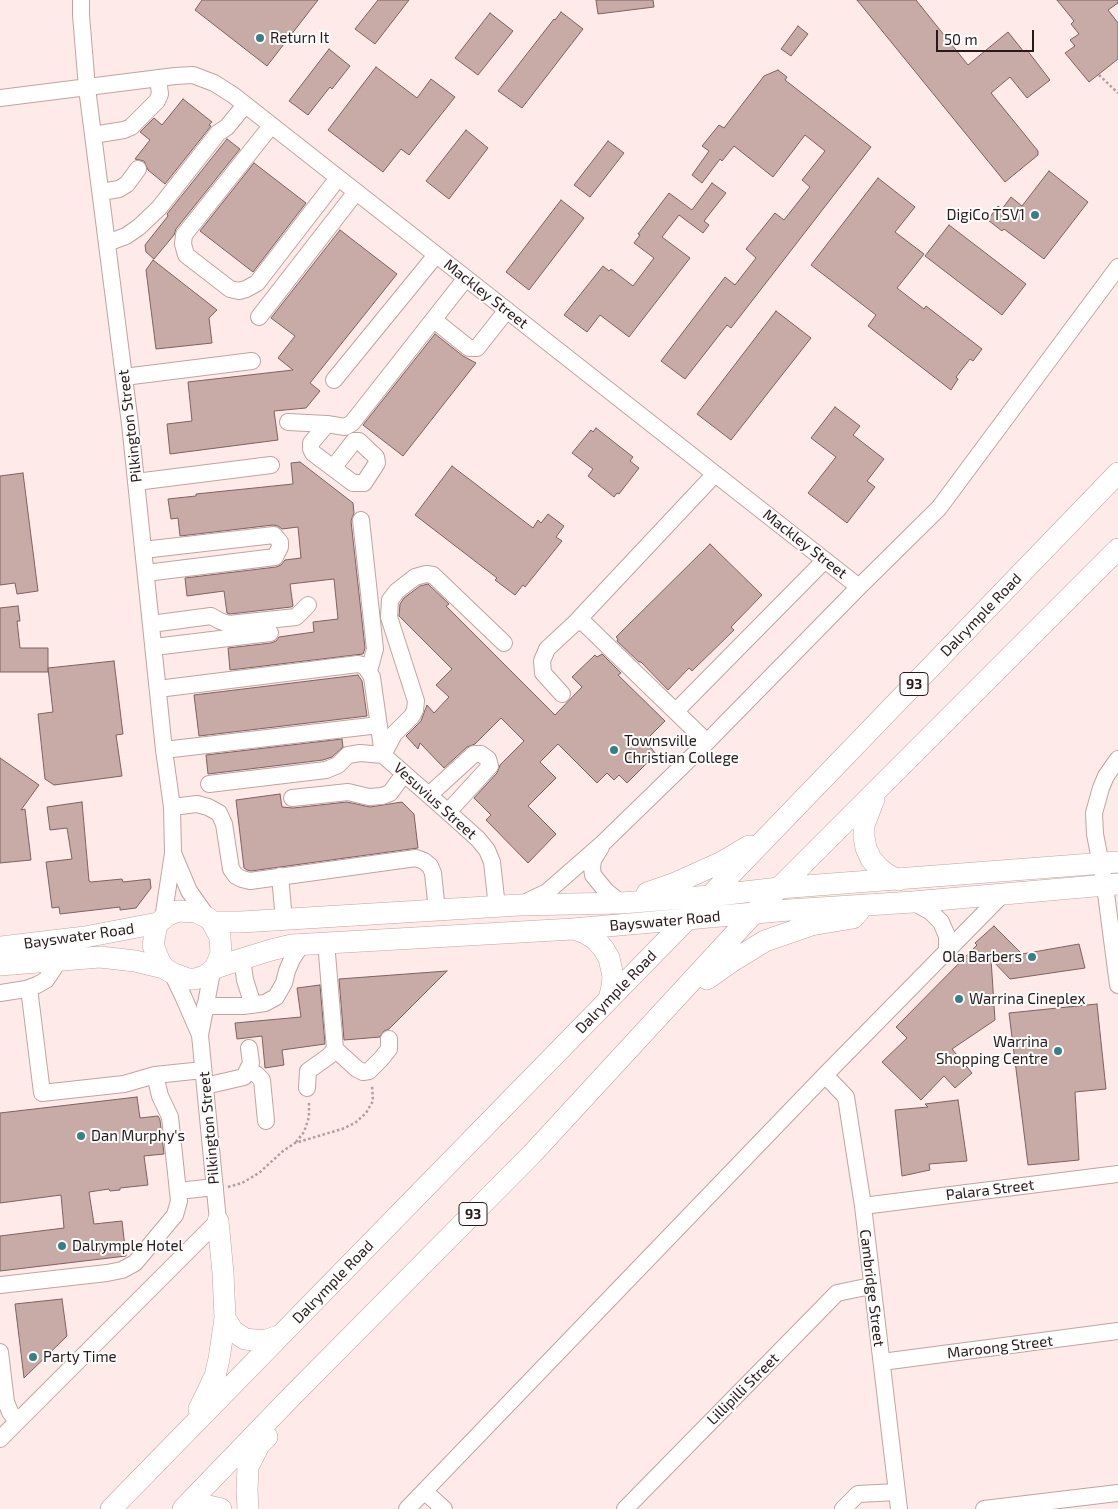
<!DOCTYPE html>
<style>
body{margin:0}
#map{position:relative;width:1118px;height:1509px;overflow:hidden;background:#feebe9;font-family:"Exo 2",sans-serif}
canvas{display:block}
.scale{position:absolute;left:936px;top:30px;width:98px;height:22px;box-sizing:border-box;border:2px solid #261b1a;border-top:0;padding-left:6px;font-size:15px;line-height:18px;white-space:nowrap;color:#261b1a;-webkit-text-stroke:4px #fdfdfd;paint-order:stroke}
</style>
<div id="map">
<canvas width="1118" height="1509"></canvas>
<div class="scale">50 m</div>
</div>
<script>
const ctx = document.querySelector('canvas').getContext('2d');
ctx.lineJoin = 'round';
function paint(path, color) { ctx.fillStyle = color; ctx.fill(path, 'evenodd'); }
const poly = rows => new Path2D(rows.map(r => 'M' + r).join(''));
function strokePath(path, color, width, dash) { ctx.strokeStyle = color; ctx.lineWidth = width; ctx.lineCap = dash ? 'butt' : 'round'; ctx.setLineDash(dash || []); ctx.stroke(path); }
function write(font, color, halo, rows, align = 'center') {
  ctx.font = font + ' "Exo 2",sans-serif'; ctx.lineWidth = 4; ctx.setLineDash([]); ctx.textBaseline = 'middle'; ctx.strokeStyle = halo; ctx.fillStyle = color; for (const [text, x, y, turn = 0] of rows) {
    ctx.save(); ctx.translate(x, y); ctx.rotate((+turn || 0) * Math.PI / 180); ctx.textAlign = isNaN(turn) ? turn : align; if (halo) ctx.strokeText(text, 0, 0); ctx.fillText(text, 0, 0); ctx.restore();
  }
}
const building = poly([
 [202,0,318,0,267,66,195,10,202,0],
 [378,0,409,0,375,44,355,29,378,0],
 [596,0,653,0,654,7,598,14,596,0],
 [857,0,916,0,968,65,1008,32,1024,52,1027,50,1050,80,1027,98,1010,77,991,93,1038,151,1038,155,1005,182,857,0],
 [1057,0,1118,0,1118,3,1108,10,1118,23,1118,59,1089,82,1065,53,1075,46,1070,40,1079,34,1071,24,1074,21,1057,0],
 [561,12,583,29,522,108,498,91,554,19,555,20,561,12],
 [490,13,513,31,478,75,455,58,490,13],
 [798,26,808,34,791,56,781,49,798,26],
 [329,49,350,66,332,89,330,87,308,115,289,101,329,49],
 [376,67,417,98,431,79,455,97,409,155,401,149,383,172,328,130,376,67],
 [778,70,787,77,785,80,871,147,731,328,727,325,685,379,661,361,725,277,735,285,756,258,746,249,775,213,784,220,810,187,802,180,825,151,805,135,773,177,734,146,722,161,720,159,702,183,692,175,709,151,702,146,719,125,724,128,764,76,778,70],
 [183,99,212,122,209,125,211,126,165,184,148,170,144,161,135,159,150,140,140,132,154,118,162,125,183,99],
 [466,130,488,148,449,199,426,181,466,130],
 [227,139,240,149,176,229,174,235,154,259,146,252,145,245,168,216,167,214,227,139],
 [608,141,624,153,590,197,574,185,608,141],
 [254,163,306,203,253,272,200,231,254,163],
 [1049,171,1088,202,1044,259,1004,229,1002,231,988,220,998,206,1002,209,1011,197,1022,206,1049,171],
 [878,178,915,207,895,232,924,254,897,288,924,309,926,306,982,349,973,361,970,359,956,377,958,379,951,390,868,326,876,315,811,265,878,178],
 [712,183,726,193,704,221,709,225,703,233,679,215,662,237,690,258,629,337,600,315,587,332,564,315,603,266,609,271,611,269,633,286,654,258,634,243,640,235,638,234,669,193,692,210,712,183],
 [561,200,584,218,529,290,506,272,561,200],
 [949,225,1026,284,1002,315,925,256,949,225],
 [340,230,397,274,310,383,320,391,306,408,274,411,278,440,170,454,167,424,192,421,188,382,293,370,278,358,295,336,271,318,340,230],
 [153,260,217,310,209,318,212,343,156,349,146,270,153,260],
 [776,311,811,338,731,440,697,414,776,311],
 [435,334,463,356,476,363,403,456,363,425,435,334],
 [835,407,860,426,853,435,884,459,867,481,875,487,847,523,808,493,836,457,811,438,835,407],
 [596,428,633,457,630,461,639,468,619,494,617,493,614,497,588,476,593,469,572,453,591,430,593,432,596,428],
 [300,462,353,503,354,513,351,521,365,648,363,654,230,670,228,648,271,643,276,641,279,637,314,632,313,622,338,619,334,579,290,584,293,606,291,607,230,614,227,613,224,591,187,596,185,578,276,567,281,565,285,560,301,558,298,527,282,529,278,526,273,525,180,536,178,518,171,519,168,499,196,496,196,494,293,484,291,463,300,462],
 [452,466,533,528,538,520,541,523,548,514,564,526,556,537,562,541,525,587,523,585,515,595,495,580,497,578,415,515,452,466],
 [23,473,38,591,17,594,15,583,0,585,0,476,23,473],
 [710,544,762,595,731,627,734,630,692,671,689,668,668,690,641,662,639,662,617,641,618,639,616,637,710,544],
 [428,584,449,604,446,606,555,715,582,687,572,677,595,655,597,657,602,654,621,673,618,675,665,721,645,741,656,754,627,783,619,775,614,780,607,773,597,783,558,744,540,762,556,778,528,806,556,834,528,863,486,820,491,815,474,798,497,773,500,765,524,741,501,718,475,744,467,747,444,768,420,743,418,749,406,736,421,721,427,705,434,713,449,697,436,685,452,669,399,616,400,604,404,598,420,586,428,584],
 [18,606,20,621,17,621,20,648,48,648,48,672,0,672,0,608,18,606],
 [114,661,123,734,116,735,122,776,54,785,45,779,38,714,53,712,48,668,114,661],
 [358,675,362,681,367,716,199,736,194,695,358,675],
 [342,739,343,747,332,757,323,760,208,774,206,755,342,739],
 [0,758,39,785,21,810,25,809,31,860,0,863,0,758],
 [280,794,282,807,293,808,347,802,370,807,402,802,414,814,418,848,251,871,247,870,244,868,236,800,280,794],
 [82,802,89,881,91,882,122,879,123,882,150,879,151,888,136,908,120,910,120,907,60,914,59,907,52,908,46,862,72,859,67,828,50,830,47,807,82,802],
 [994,926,1022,954,1079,944,1085,968,1010,979,991,959,995,1020,952,1049,972,1073,955,1088,944,1076,921,1100,882,1062,907,1038,896,1027,977,945,975,943,994,926],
 [447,971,389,1029,384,1031,380,1037,344,1040,339,979,447,971],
 [320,985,325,1044,282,1050,284,1065,265,1068,262,1036,237,1039,235,1023,301,1017,297,988,320,985],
 [1097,1004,1106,1089,1075,1092,1079,1160,1028,1165,1009,1013,1097,1004],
 [137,1097,140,1118,158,1116,160,1120,164,1154,144,1156,148,1185,120,1188,120,1190,110,1191,109,1189,89,1192,94,1224,122,1221,126,1256,0,1271,0,1236,64,1228,61,1195,0,1203,0,1113,137,1097],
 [958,1100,967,1161,929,1164,930,1170,902,1176,895,1110,928,1107,925,1104,958,1100],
 [62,1299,67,1336,24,1378,15,1304,62,1299]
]);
paint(building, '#c8aaa6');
strokePath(building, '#7e6260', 1);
const minor = poly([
 [81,0,81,15,87,88,130,424,164,750,172,807,173,853,163,919],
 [0,98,175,76,193,75,214,83,233,95,859,587],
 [271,126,184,235,183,244,186,255,230,289,239,291,246,289,257,283,338,178],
 [93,135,124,130,131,127,157,101,160,94,158,78],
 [101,192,119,189,127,184,138,169],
 [107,243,126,236,139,227,159,208,218,133,227,127,245,105],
 [259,317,356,192],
 [434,320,469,348,477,348,507,310],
 [124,377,252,361],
 [334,380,436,255],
 [288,422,327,424],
 [333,468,353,483,364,483,377,463,376,457,359,441,354,441,333,468,313,453,311,449,311,443,327,424,345,427,352,423,466,278],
 [136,482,271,465],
 [361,520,375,649,369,671],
 [143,550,274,535,280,542,280,547,275,557,146,573],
 [576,622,715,474],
 [151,624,211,616,220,621,229,624,296,617,308,605],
 [154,647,270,633],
 [158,689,358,664,365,666,372,677,383,755],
 [562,694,543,673,542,661,547,649,576,622,584,623,707,742],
 [676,711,825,560],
 [164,750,379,725],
 [383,755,394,734,412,716,415,710,416,701,389,617,390,600,397,591,415,577,426,574,433,575,504,643],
 [383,755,448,812,478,839,487,850,492,862,497,907],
 [1118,759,1106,776,1101,788,1094,813,1095,834,1105,886,1118,985],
 [209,784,326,770,338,765,348,755,360,753,383,755],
 [429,795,474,754,481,754,488,759,490,766,448,812],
 [292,798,348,792,369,797,382,796,390,793,404,774],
 [172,807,197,804,208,807,219,813,224,824,231,869,236,876,242,879,250,881,416,858,424,861,430,866,433,873,437,911],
 [601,847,593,860,592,868,593,875,606,891,621,903],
 [173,853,189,891,208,918],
 [280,876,284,920],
 [913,902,931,912,941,922,947,936,947,951],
 [524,903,547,892,603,843,707,742,859,587,939,508,1118,267],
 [242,959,245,980,253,1005],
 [172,973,183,996,200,1035],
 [29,988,42,1093,124,1084,155,1075,203,1070],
 [0,993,26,989,37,985,46,980,60,959],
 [205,1006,243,1006,265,1003,276,997,284,983,287,971,292,959,302,944],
 [335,1049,357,1069,363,1072,369,1071,381,1059,389,1049,389,1039],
 [249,1071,256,1074,262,1080,266,1121],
 [825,1075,846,1097,863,1206,899,1509],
 [205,1086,244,1077,251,1063,249,1048],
 [307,1088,308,1071,329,1056,335,1049,326,942],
 [178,1191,215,1187],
 [863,1206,1118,1174],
 [0,1285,107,1273,122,1270,135,1263,175,1215,179,1201,170,1117,160,1096,155,1075],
 [0,1352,6,1402,10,1412,17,1421],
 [882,1362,1118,1331],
 [0,1439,218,1221,200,1035,212,972],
 [424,1491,444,1509],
 [407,1509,825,1075,1002,895],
 [625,1509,837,1293,871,1286],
 [843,1509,858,1494,897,1492],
 [984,1509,1118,1493]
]);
const major = poly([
 [874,799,864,825,864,837,866,848,871,859,879,868,888,875,899,880],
 [647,893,673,884,722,862,749,846],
 [212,922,241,922,519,905,621,903,710,896,779,888,1118,862],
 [574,929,585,933,595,939,603,948,609,958,613,976,612,987,609,999],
 [0,947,85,937,158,923],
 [0,965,100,957,135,961,164,968],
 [215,968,221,954,220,937,212,922,208,918,196,912,178,911,168,915,158,923,156,929,153,945,159,960,164,968,172,973,188,979,195,979,205,976,215,968,242,959,271,950,292,945,573,929,789,910,913,902,1118,884],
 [707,979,734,960,765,941,811,925,853,918,860,910],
 [225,1318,233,1331,245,1339,264,1341,281,1335],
 [199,1409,215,1376,219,1359,225,1318,223,1273,218,1221],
 [111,1509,710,896,1118,473],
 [183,1509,290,1398,532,1154,755,912,1118,549],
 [193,1509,204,1505,221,1509],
 [248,1509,247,1490,248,1467,259,1445,267,1437]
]);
strokePath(minor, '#c2a3a0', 18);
strokePath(major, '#c2a3a0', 22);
strokePath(poly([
 [1099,75,1118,93],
 [296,1142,304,1132,309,1117,309,1101],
 [228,1187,242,1183,259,1173,283,1151,295,1143,342,1129,355,1123,366,1113,373,1101,372,1085]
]), '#af9f9d', 2.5, [2.5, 2.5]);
strokePath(minor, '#fff', 16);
strokePath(major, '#fff', 21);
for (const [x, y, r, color] of [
 [260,38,5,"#388088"],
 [1035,215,5,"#388088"],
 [614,750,5,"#388088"],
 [1032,957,5,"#388088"],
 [959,999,5,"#388088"],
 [1058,1051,5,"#388088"],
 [81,1136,5,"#388088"],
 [62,1246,5,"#388088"],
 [33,1357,5,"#388088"]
]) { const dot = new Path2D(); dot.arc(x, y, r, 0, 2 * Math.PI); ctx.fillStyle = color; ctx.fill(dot); strokePath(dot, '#fdfdfd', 2); }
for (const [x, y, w] of [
 [914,684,28],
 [473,1214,28]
]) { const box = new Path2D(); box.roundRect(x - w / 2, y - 11.5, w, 23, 4); ctx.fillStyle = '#fdfdfd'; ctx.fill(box); strokePath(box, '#261b1a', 1); }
write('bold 14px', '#261b1a', null, [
 ["93",914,684],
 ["93",473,1214]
]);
write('15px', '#261b1a', '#fdfdfd', [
 ["Return It",270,38],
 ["DigiCo TSV1",1025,215,"right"],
 ["Townsville",624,741],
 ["Christian College",624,758],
 ["Ola Barbers",1022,957,"right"],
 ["Warrina Cineplex",969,999],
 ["Warrina",1048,1042,"right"],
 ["Shopping Centre",1048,1059,"right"],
 ["Dan Murphy's",91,1136],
 ["Dalrymple Hotel",72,1246],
 ["Party Time",43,1357]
], 'left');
write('15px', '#261b1a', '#fdfdfd', [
 ["Mackley Street",486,294,38],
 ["Pilkington Street",130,426,-97],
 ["Mackley Street",805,544,38],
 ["Dalrymple Road",981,615,-46],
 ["Vesuvius Street",435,801,42],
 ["Bayswater Road",665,921,-5],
 ["Bayswater Road",79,936,-8],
 ["Dalrymple Road",616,992,-46],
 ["Pilkington Street",209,1128,-95],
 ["Palara Street",990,1190,-7],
 ["Dalrymple Road",333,1282,-46],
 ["Cambridge Street",872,1288,83],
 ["Maroong Street",1000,1347,-7],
 ["Lillipilli Street",743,1389,-45]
]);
</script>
